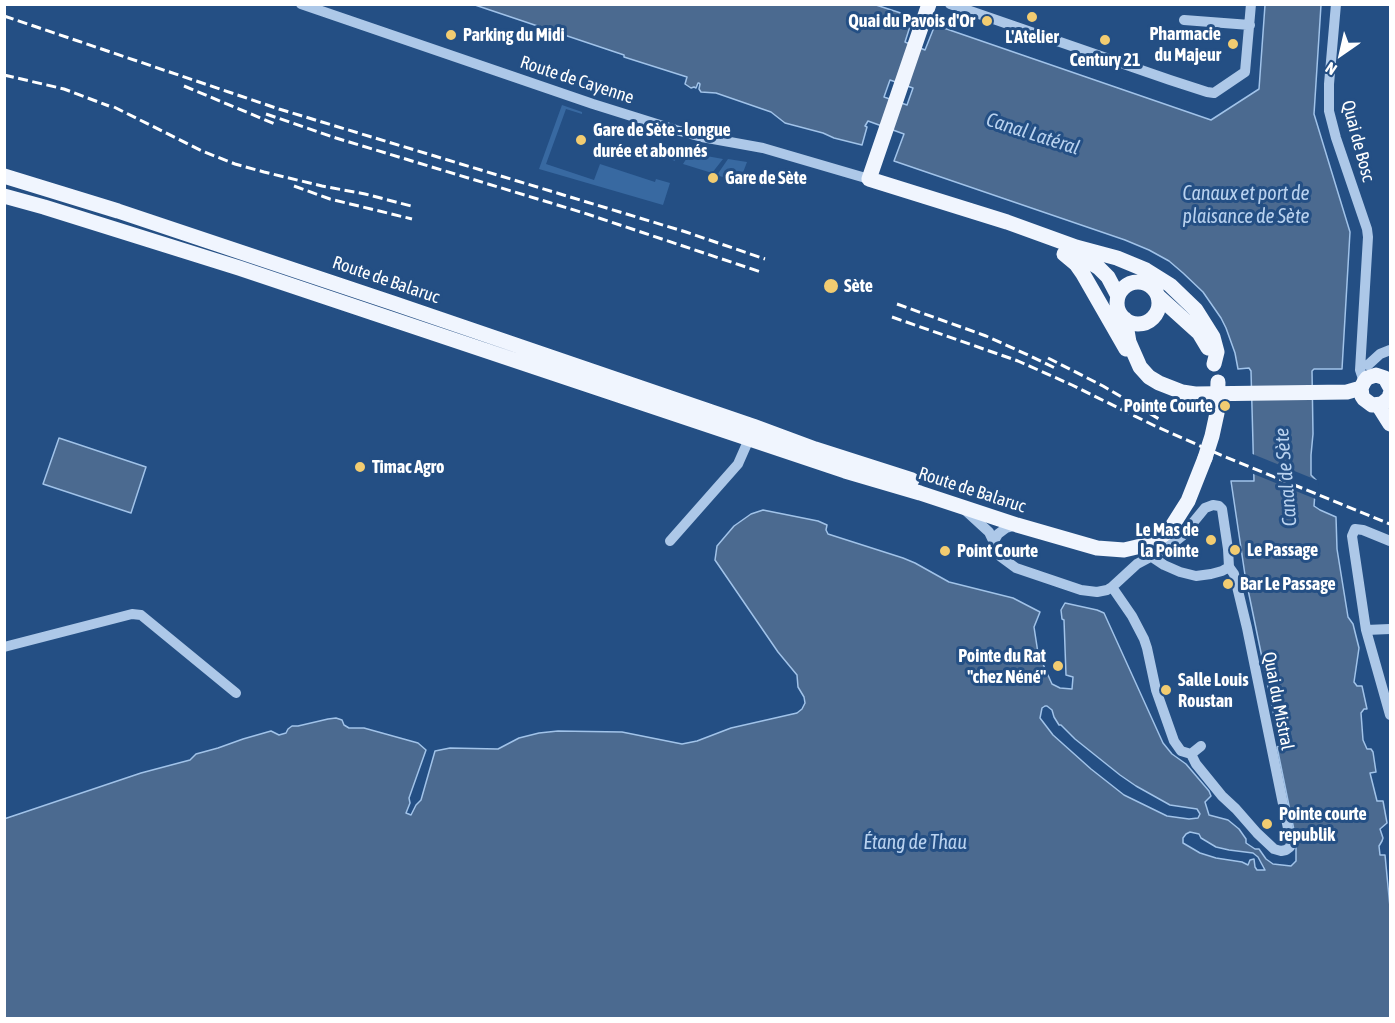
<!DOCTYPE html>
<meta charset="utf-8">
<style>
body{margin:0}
#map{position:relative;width:1395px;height:1023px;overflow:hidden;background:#244f84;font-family:"Asap Condensed",sans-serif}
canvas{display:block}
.frame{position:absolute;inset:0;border:6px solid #fff;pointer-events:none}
.north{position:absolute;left:1311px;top:24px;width:60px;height:60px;-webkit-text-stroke:4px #244f84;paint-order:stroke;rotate:214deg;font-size:16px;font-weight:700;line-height:24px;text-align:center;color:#fff}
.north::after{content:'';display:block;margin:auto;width:21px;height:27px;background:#fff;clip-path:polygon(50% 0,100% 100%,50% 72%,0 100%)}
</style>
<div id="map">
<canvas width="1395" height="1023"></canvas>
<div class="frame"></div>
<div class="north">N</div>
</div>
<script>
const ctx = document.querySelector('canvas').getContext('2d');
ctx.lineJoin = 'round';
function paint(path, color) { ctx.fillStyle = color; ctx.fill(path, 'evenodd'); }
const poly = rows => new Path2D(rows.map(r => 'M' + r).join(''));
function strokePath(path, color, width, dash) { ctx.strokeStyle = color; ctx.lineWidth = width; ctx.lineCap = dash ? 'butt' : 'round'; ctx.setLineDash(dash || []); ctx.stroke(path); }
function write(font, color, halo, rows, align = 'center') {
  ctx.font = font + ' "Asap Condensed",sans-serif'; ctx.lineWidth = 6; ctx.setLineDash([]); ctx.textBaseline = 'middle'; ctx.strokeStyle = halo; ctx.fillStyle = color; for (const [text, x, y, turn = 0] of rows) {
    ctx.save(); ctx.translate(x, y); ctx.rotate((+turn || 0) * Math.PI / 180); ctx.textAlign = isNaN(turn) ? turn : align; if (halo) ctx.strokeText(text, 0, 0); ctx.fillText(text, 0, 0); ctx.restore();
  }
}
paint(poly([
 [562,105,582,112,582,114,566,109,546,164,594,180,600,164,655,182,656,179,670,183,663,205,539,169],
 [658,142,676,148,675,161,652,152,653,149,655,150],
 [690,153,723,159,712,173,683,164],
 [728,159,747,162,739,183,717,175]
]), '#3869a1');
const water = poly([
 [475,5,876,5,913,17,905,42,925,50,935,25,1211,120,1259,89,1265,5,1321,5,1314,114,1350,232,1342,369,1314,369,1312,371,1313,434,1311,455,1311,475,1316,480,1314,506,1320,510,1336,517,1337,549,1348,617,1353,624,1359,648,1354,682,1357,686,1362,686,1367,709,1364,709,1361,713,1363,740,1367,749,1371,749,1373,752,1376,772,1370,773,1377,801,1383,801,1387,823,1380,829,1383,838,1382,841,1379,846,1380,855,1385,855,1390,907,1390,1018,5,1018,4,819,141,773,190,760,196,754,218,748,243,739,271,731,279,735,286,733,288,729,292,726,298,726,328,719,336,718,342,720,344,725,349,728,364,728,418,743,426,750,409,798,410,803,406,813,411,815,416,805,421,800,435,751,450,748,498,749,519,738,539,733,558,731,622,732,682,744,697,741,731,728,797,713,802,709,805,703,804,697,798,687,797,675,778,652,715,560,717,546,734,526,751,514,763,510,818,521,827,525,826,530,828,534,903,558,915,563,949,582,1013,598,1040,612,1034,627,1038,653,1052,684,1060,688,1072,689,1073,677,1066,675,1064,620,1062,619,1061,610,1065,603,1097,610,1104,613,1163,743,1172,754,1186,764,1209,791,1211,796,1205,802,1209,815,1228,820,1239,829,1246,839,1246,843,1255,849,1259,849,1266,859,1273,864,1291,866,1296,861,1296,840,1277,747,1280,745,1245,575,1231,481,1254,481,1251,371,1249,368,1238,369,1235,353,1226,328,1221,318,1203,292,1183,273,1169,261,1149,250,1125,240,894,161,904,134,868,121,865,126,867,127,862,145,834,138,823,133,785,123,771,112,716,93,701,92,699,89,700,84,699,83,698,83,696,88,694,87,691,88,685,84,687,77,624,57,624,55,475,5],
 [890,80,913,88,907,105,884,97,890,80],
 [1045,706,1047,706,1052,710,1054,717,1059,725,1061,725,1075,739,1120,775,1136,786,1170,805,1197,809,1200,814,1198,818,1189,819,1167,816,1124,795,1091,769,1053,735,1040,718,1042,708,1045,706],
 [1190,832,1199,834,1201,838,1216,847,1229,850,1253,853,1258,857,1265,870,1257,870,1255,867,1254,859,1250,860,1248,865,1242,862,1216,858,1200,853,1183,843,1183,838,1186,834,1190,832],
 [59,438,146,467,131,513,43,484,59,438]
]);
paint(water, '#4b6a90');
strokePath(water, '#a1c3e9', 1.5);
paint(poly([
 [1250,453,1319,481,1318,500,1251,473]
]), '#244f84');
strokePath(poly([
 [301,4,593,104,676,130,702,137,763,148,869,179],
 [950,4,1170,80,1207,92,1214,93,1245,72,1251,4],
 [1336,4,1329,84,1329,111,1336,138,1367,229,1368,237,1360,370,1364,382],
 [1184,20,1250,25],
 [1368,365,1380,354,1390,350],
 [965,510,989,532,1001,557,1016,568,1081,590,1097,592,1107,590,1112,587,1137,564,1167,548,1182,536,1205,508,1213,505,1219,506,1222,509,1228,549,1229,567],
 [670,541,738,464,749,439],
 [994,541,998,534,1006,528,1017,525],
 [1390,541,1363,530,1355,529,1352,536,1366,630,1390,715],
 [1152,557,1164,565,1180,572,1196,576,1211,574,1222,571,1229,567],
 [1112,587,1132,616,1144,639,1147,648,1156,690,1174,741,1181,751,1191,754,1196,764,1222,796,1236,809,1257,833,1274,849,1281,851,1286,850,1290,847,1291,843,1247,628,1234,574,1229,567],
 [1366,630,1390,629],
 [4,647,132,614,141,615,236,693],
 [1191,754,1201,746]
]), '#adc8e8', 10);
strokePath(poly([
 [929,4,869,179,1007,222,1076,247,1117,258,1146,270,1170,285,1196,310,1213,337,1217,352,1214,364],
 [4,176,118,211,393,303,753,426,815,449,912,480],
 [4,196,44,207,239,268,845,471,920,493,1017,525,1097,548,1124,550,1141,546,1158,539,1169,531,1188,501,1205,458],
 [1070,250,1099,268,1108,277,1118,296],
 [1064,254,1076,264,1083,274,1126,349],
 '1117 303a21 21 0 1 1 42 0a21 21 0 1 1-42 0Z',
 [1158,296,1199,333,1208,348],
 [1125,319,1129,342,1140,367,1149,377,1159,383,1182,392,1195,394,1347,392,1361,388],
 [1390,387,1385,378,1376,375,1367,378,1364,382,1361,388,1362,396,1364,399,1372,405,1382,404,1389,398,1390,394],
 [1378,405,1390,424]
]), '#f0f5fe', 15);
strokePath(poly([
 [4,16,279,109,686,232,765,259],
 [4,75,64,89,109,106],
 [184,86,275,124],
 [114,107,202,151,235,164,264,172,322,186,365,194,415,207],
 [266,114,336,138,584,213,761,272],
 [294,186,330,199,412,219],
 [897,304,986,336,1028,355,1055,368],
 [892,317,1018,361,1072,385,1155,426,1223,456,1390,524],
 [1048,358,1103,386,1159,419]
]), '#fff', 3, [10, 4.5]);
strokePath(poly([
 [1205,458,1212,436,1217,413,1218,382]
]), '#f0f5fe', 15);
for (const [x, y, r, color] of [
 [1032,17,6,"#f2cc71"],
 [987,21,6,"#f2cc71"],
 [451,35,6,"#f2cc71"],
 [1105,40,6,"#f2cc71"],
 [1233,44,6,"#f2cc71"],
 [581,140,6,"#f2cc71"],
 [713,178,6,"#f2cc71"],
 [831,286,8,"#f2cc71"],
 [1225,406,6,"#f2cc71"],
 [360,467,6,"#f2cc71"],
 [1211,540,6,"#f2cc71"],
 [1235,550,6,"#f2cc71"],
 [945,551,6,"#f2cc71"],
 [1228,584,6,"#f2cc71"],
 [1058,666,6,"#f2cc71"],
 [1166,690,6,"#f2cc71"],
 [1267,824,6,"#f2cc71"]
]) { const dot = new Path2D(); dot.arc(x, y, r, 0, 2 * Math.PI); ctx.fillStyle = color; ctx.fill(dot); strokePath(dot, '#244f84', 2); }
write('bold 18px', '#fff', '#244f84', [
 ["Quai du Pavois d'Or",975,21,"right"],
 ["Pharmacie",1221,34,"right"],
 ["du Majeur",1221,55,"right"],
 ["Parking du Midi",463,35],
 ["L'Atelier",1032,37,"center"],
 ["Century 21",1105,60,"center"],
 ["Gare de Sète - longue",593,130],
 ["durée et abonnés",593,151],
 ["Gare de Sète",725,178],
 ["Sète",844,286],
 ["Pointe Courte",1213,406,"right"],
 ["Timac Agro",372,467],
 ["Le Mas de",1199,530,"right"],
 ["la Pointe",1199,551,"right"],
 ["Le Passage",1247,550],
 ["Point Courte",957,551],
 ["Bar Le Passage",1240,584],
 ["Pointe du Rat",1046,656,"right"],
 ["\"chez Néné\"",1046,677,"right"],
 ["Salle Louis",1178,680],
 ["Roustan",1178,701],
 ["Pointe courte",1279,814],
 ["republik",1279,835]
], 'left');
write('18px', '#fff', '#244f84', [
 ["Route de Cayenne",577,80,18],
 ["Quai de Bosc",1358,141,75],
 ["Route de Balaruc",386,280,19],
 ["Route de Balaruc",972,490,18],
 ["Quai du Mistral",1278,701,79]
]);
write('italic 20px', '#b9d2ef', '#244f84', [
 ["Canal Latéral",1033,134,18],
 ["Canaux et port de",1246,194],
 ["plaisance de Sète",1246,217],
 ["Canal de Sète",1286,477,-95],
 ["Étang de Thau",915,843]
]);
</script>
